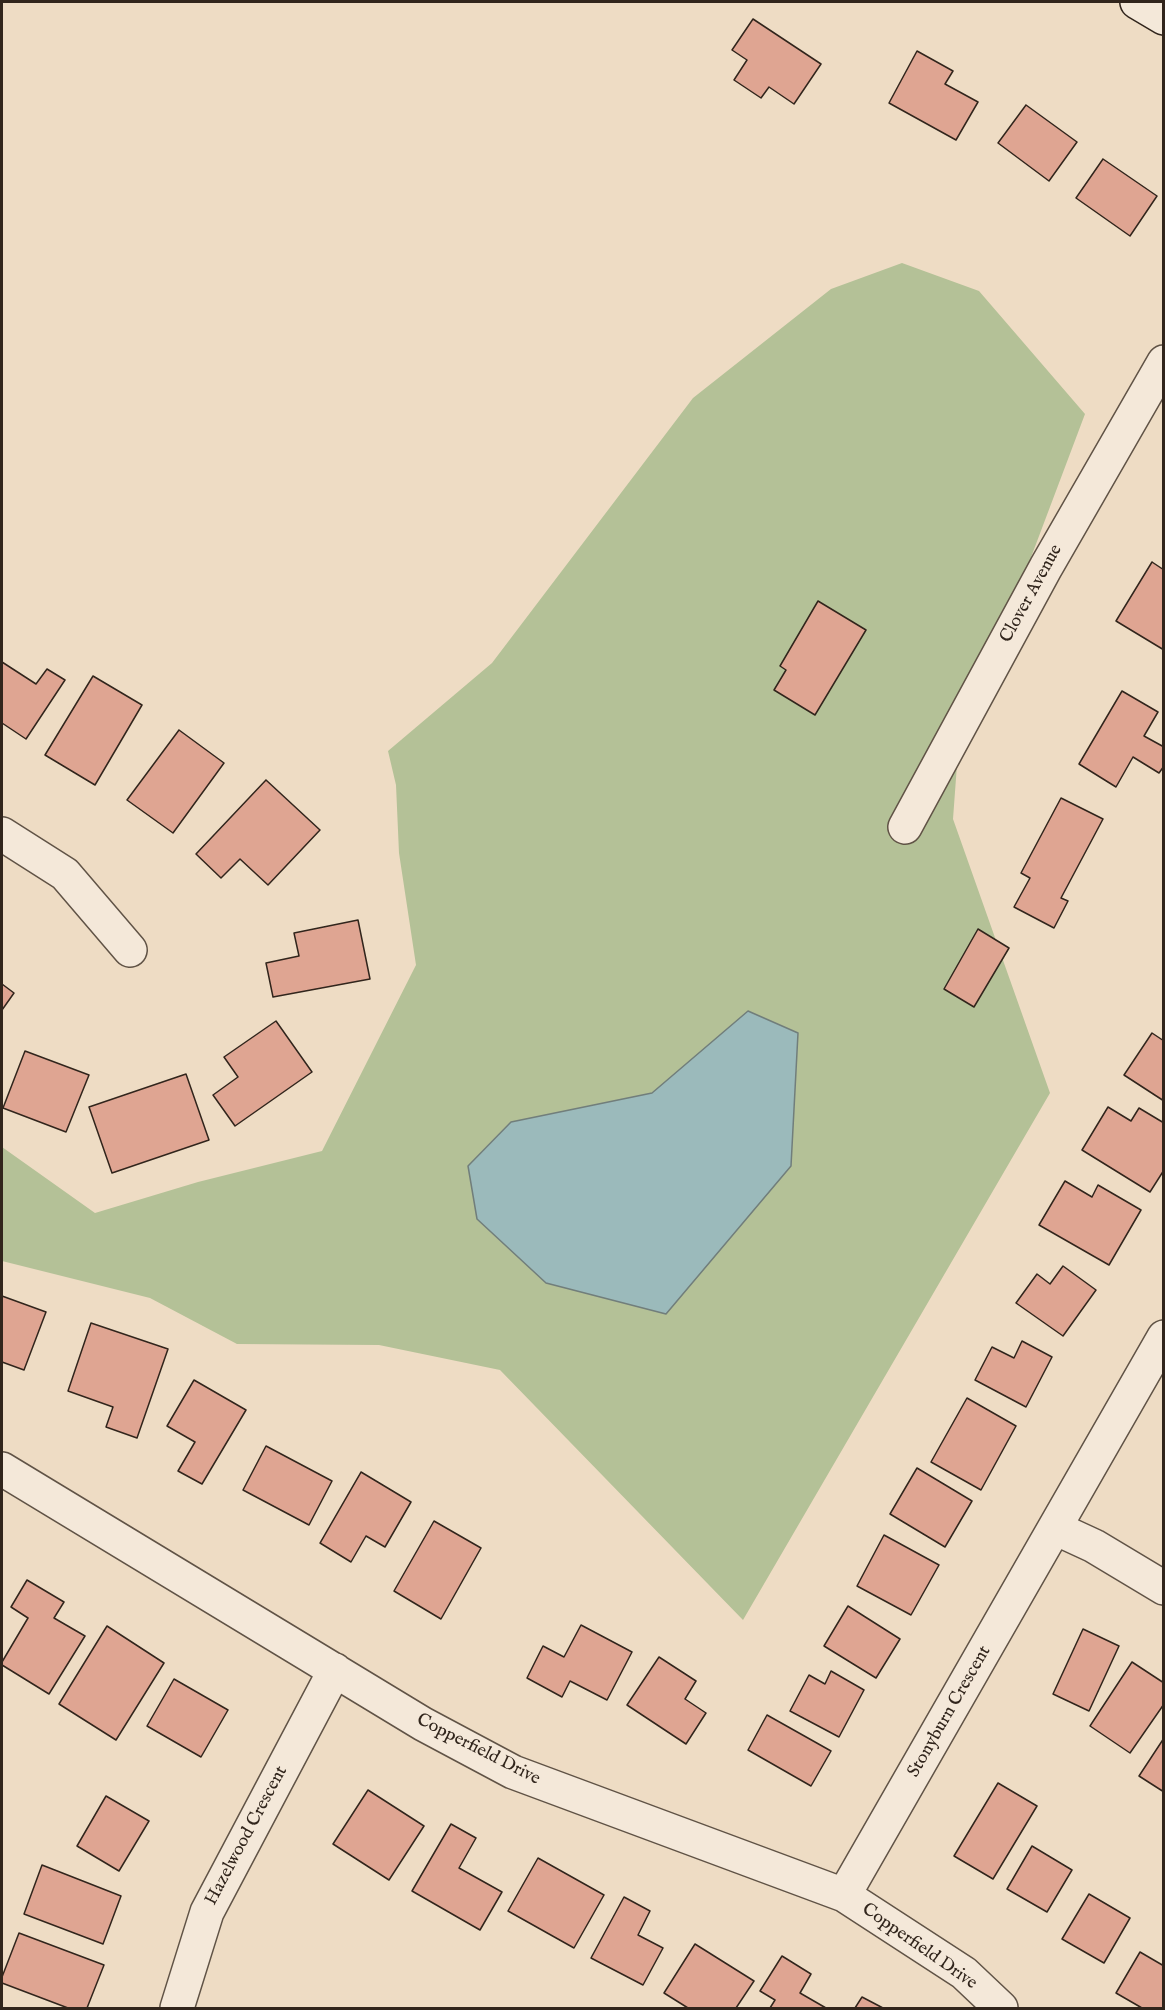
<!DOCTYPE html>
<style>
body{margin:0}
#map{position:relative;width:1165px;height:2010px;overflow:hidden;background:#eedcc4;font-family:"IM FELL English",serif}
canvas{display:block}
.frame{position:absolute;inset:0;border:3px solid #31251c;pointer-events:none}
</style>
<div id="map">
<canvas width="1165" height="2010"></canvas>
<div class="frame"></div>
</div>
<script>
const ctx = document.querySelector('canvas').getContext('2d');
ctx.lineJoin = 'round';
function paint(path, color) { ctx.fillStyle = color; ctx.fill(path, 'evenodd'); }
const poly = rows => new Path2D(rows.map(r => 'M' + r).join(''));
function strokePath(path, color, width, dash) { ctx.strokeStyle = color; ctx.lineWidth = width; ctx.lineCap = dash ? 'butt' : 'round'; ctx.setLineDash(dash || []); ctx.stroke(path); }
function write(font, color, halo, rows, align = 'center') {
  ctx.font = font + ' "IM FELL English",serif'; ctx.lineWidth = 5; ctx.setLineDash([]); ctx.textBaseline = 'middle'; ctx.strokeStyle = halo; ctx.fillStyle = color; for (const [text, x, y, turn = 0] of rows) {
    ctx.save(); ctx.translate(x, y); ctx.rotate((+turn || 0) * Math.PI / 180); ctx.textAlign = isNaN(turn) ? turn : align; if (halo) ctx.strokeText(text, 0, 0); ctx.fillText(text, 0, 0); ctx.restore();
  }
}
paint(poly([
 [902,263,979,291,1085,414,958,751,953,819,1050,1093,743,1620,500,1370,379,1345,237,1344,150,1298,2,1261,2,1147,95,1213,198,1182,322,1151,416,965,399,853,396,785,388,751,492,663,693,398,831,289],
 [652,1093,468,1166,511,1122]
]), '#b4c197');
const water = poly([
 [748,1011,798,1033,791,1166,666,1314,546,1283,477,1219,468,1166,511,1122,652,1093,748,1011]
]);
paint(water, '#9bbabb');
strokePath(water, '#717e7b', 1.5);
const building = poly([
 [753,19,821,64,794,104,769,87,761,98,734,80,747,60,732,50,753,19],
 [917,51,953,71,945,84,978,102,956,140,889,103,917,51],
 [1026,105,1077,142,1049,181,998,143,1026,105],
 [1103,159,1157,196,1130,236,1076,198,1103,159],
 [1152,562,1164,570,1164,650,1116,621,1152,562],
 [818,601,866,630,815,715,774,690,786,670,780,666,818,601],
 [2,662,36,684,47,669,65,680,26,739,2,723,2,662],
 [93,676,142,705,95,785,45,755,93,676],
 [1122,691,1158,712,1144,736,1164,747,1164,766,1159,773,1133,757,1116,787,1079,764,1122,691],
 [179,730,224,763,173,833,127,800,179,730],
 [266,780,320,830,268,885,240,859,221,878,196,854,266,780],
 [1061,798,1103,819,1061,898,1068,901,1054,928,1014,907,1030,878,1021,873,1061,798],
 [358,920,370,979,273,997,266,963,299,956,294,933,358,920],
 [978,929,1009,948,974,1007,944,989,978,929],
 [2,984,14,993,2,1010,2,984],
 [276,1021,312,1072,235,1126,213,1095,238,1077,224,1057,276,1021],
 [1152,1033,1164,1041,1164,1101,1124,1075,1152,1033],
 [25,1051,89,1075,66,1132,3,1108,25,1051],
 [186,1074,209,1140,112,1173,89,1107,186,1074],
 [1108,1107,1131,1121,1139,1108,1164,1123,1164,1170,1150,1192,1082,1150,1108,1107],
 [1065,1181,1092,1197,1098,1185,1141,1210,1109,1265,1039,1225,1065,1181],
 [1063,1266,1096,1290,1063,1336,1016,1303,1037,1274,1050,1284,1063,1266],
 [2,1296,46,1312,24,1370,2,1362,2,1296],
 [91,1323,168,1349,137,1438,106,1427,113,1407,68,1391,91,1323],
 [1022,1341,1052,1357,1026,1407,975,1380,992,1347,1014,1358,1022,1341],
 [194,1380,246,1410,202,1484,178,1471,195,1442,167,1426,194,1380],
 [967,1398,1016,1426,981,1490,931,1462,967,1398],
 [266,1446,332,1481,309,1525,243,1490,266,1446],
 [917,1468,972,1501,945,1547,890,1514,917,1468],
 [361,1472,411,1502,385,1547,366,1536,351,1562,320,1543,361,1472],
 [434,1521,481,1548,441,1619,394,1591,434,1521],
 [884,1535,939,1565,911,1615,857,1586,884,1535],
 [27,1580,64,1602,54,1618,85,1636,49,1694,2,1665,2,1662,28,1618,11,1607,27,1580],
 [848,1606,900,1639,876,1678,824,1646,848,1606],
 [581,1625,632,1652,607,1700,570,1681,562,1697,527,1678,543,1646,564,1657,581,1625],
 [107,1626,164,1663,116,1740,59,1704,107,1626],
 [1083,1629,1119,1646,1089,1711,1053,1694,1083,1629],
 [659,1657,696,1681,685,1699,706,1713,686,1744,627,1705,659,1657],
 [1132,1662,1164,1683,1164,1704,1130,1753,1090,1726,1132,1662],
 [831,1671,864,1690,839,1737,790,1711,809,1675,825,1684,831,1671],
 [174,1679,228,1710,201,1757,147,1726,174,1679],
 [767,1715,831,1751,811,1786,748,1750,767,1715],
 [1164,1738,1164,1792,1139,1776,1164,1738],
 [998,1783,1037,1806,993,1879,954,1856,998,1783],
 [368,1790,424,1826,389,1880,333,1844,368,1790],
 [106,1796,149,1821,119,1871,77,1846,106,1796],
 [451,1824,476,1838,459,1868,502,1892,480,1930,412,1891,451,1824],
 [1032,1846,1072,1870,1047,1912,1007,1889,1032,1846],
 [538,1858,604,1895,574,1948,508,1911,538,1858],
 [42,1865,121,1896,103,1944,24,1914,42,1865],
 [1089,1894,1130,1918,1104,1963,1062,1939,1089,1894],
 [624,1897,650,1911,638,1935,663,1948,643,1985,591,1958,624,1897],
 [19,1933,104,1965,87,2008,68,2008,2,1983,2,1977,19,1933],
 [695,1944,754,1981,736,2008,688,2008,664,1993,695,1944],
 [1140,1952,1164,1966,1164,2008,1142,2008,1116,1993,1140,1952],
 [782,1956,811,1974,800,1993,826,2008,770,2008,775,2000,760,1991,782,1956],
 [862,1997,883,2008,855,2008,862,1997]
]);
paint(building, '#dfa592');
strokePath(building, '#31251c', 1.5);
const street = poly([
 [905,827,1046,567,1164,362],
 [2,834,65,874,130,950],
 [2,1469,423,1724,513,1772,844,1895,964,1973,1001,2008],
 [1055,1528,1094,1546,1164,1588],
 [844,1895,1164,1337],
 [177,2008,207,1912,335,1670]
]);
const secondary = poly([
 [1137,2,1164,18]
]);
strokePath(street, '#605346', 36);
strokePath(secondary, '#31251c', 36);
strokePath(street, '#f4e8d9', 33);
strokePath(secondary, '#f4e8d9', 33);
write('18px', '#31251c', '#f4e8d9', [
 ["Clover Avenue",1032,594,-61],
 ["Stonyburn Crescent",950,1712,-60],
 ["Copperfield Drive",478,1750,27],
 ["Hazelwood Crescent",247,1836,-62],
 ["Copperfield Drive",919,1947,35]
]);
</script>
